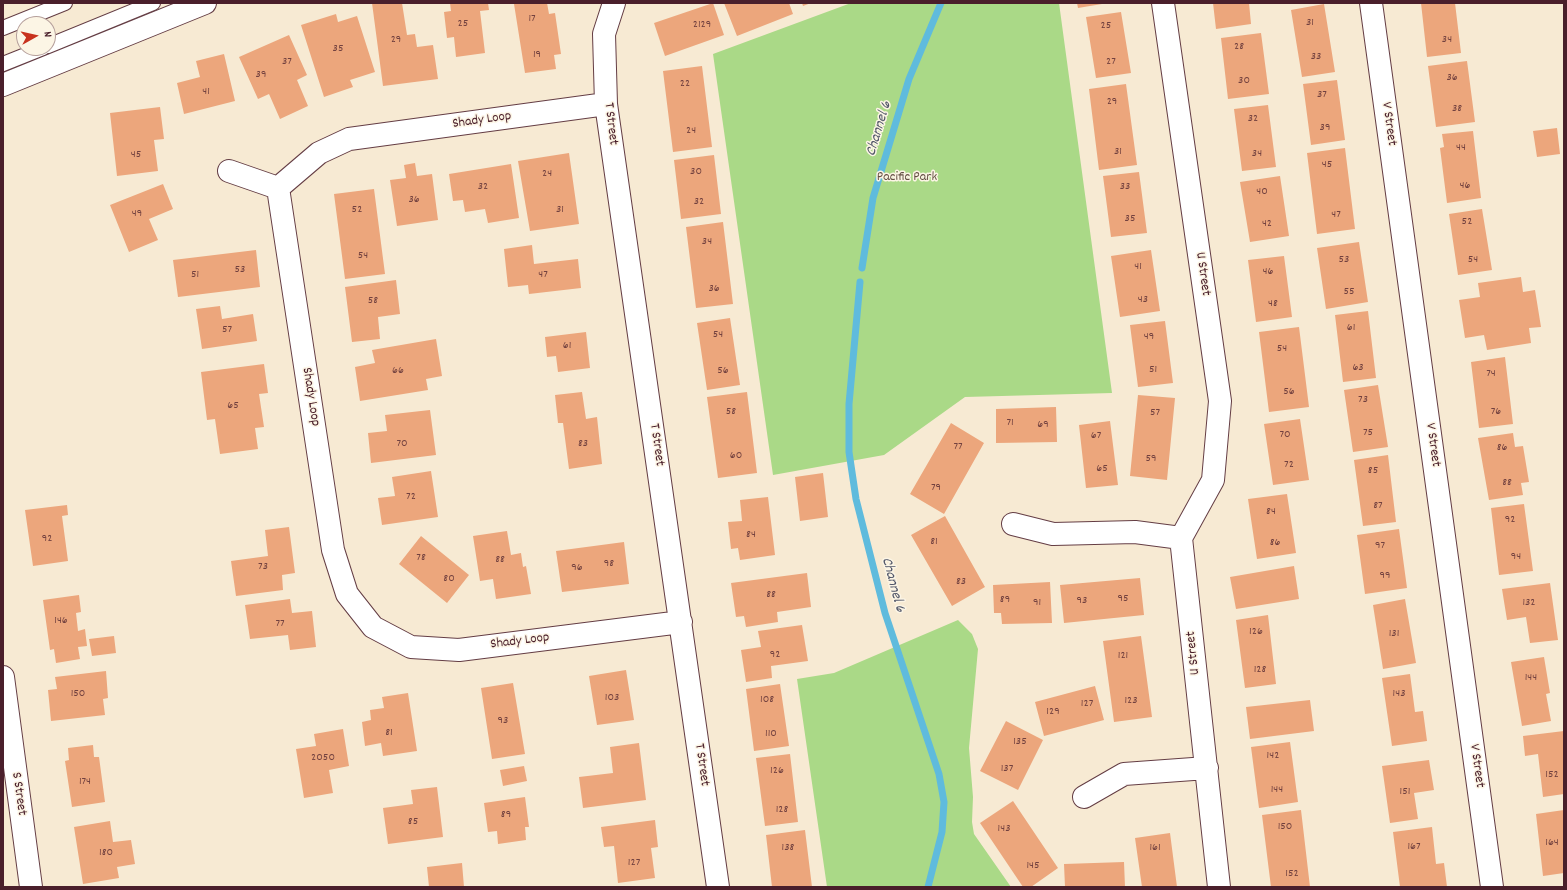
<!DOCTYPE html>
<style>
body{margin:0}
#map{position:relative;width:1567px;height:890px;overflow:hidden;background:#f7ead3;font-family:Dekko,sans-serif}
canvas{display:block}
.frame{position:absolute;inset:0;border:4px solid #4a1f2b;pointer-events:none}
.north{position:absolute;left:16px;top:16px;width:40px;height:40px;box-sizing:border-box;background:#fcf5e5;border:1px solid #b59f9b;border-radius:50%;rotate:82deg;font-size:11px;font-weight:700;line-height:16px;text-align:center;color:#4a1f2b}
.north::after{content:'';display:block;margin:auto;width:14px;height:18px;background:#c8321e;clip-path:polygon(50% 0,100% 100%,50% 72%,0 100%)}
</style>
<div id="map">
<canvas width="1567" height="890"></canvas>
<div class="frame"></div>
<div class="north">N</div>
</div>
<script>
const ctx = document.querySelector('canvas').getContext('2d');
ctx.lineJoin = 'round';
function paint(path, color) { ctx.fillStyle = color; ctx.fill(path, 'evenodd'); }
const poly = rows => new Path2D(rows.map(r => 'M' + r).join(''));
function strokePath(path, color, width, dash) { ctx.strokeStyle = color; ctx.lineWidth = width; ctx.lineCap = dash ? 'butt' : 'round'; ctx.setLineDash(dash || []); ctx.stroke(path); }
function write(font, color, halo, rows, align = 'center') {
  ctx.font = font + ' Dekko,sans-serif'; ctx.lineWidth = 3; ctx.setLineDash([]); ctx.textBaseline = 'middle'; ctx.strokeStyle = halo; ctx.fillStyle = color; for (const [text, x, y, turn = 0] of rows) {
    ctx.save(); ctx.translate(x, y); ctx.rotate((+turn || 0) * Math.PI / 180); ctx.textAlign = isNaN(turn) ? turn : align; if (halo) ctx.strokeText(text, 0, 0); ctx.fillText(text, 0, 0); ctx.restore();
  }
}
paint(poly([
 [851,3,1059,3,1112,393,965,397,884,455,773,475,713,54],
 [958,620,972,634,978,649,969,748,973,797,972,822,974,834,1011,887,827,887,797,679,834,673]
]), '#aad987');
strokePath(poly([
 [862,268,873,198,909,79,941,3],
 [860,282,849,404,849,452,856,499,885,613,939,774,944,802,942,832,928,887]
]), '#5fbbdd', 7);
paint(poly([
 [372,3,402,3,407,35,415,34,417,47,433,45,438,79,383,86],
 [450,3,488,3,489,10,480,11,485,53,456,57,454,37,447,38,444,12,451,11],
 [524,3,547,3,549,14,555,13,561,54,554,55,556,69,525,73,514,4],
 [713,3,724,35,665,56,654,23],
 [724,3,789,3,793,14,737,36],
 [802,3,811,3,803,6],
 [1077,3,1102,3,1102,4,1078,8],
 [1213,3,1249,3,1251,24,1216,29],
 [1421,3,1455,3,1461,53,1427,57],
 [1324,4,1335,72,1302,77,1291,10],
 [1121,12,1131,73,1096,78,1086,17],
 [336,14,338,22,357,16,375,72,350,80,353,87,324,97,301,25],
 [1261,33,1269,94,1228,99,1221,38],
 [289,35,307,75,297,80,308,106,280,119,269,94,258,99,239,57],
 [224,54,235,101,184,114,177,83,200,77,196,61],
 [1467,61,1475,122,1436,127,1428,66],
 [702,66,712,147,673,152,663,71],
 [1337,80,1345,140,1311,145,1303,84],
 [1126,84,1137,165,1099,170,1089,89],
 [1268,105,1276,167,1242,171,1234,109],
 [160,107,164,139,154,140,158,171,117,176,110,113],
 [1557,128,1560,154,1537,157,1533,131],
 [1473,131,1481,198,1447,203,1440,148,1444,147,1442,134],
 [1345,148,1355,229,1317,234,1307,153],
 [569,153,579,224,530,231,518,161],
 [714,155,721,214,681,219,674,160],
 [415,163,417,176,432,174,438,220,397,226,390,180,406,178,404,165],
 [511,164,519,218,488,223,485,209,465,212,463,200,453,201,449,174],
 [1139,172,1147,233,1111,237,1103,176],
 [1280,176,1289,236,1250,242,1240,182],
 [163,184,173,209,149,219,158,240,129,252,110,205],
 [374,189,385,274,345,279,334,194],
 [1482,209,1492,270,1458,275,1449,214],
 [723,222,733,304,696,308,686,227],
 [1359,242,1368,302,1326,309,1317,248],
 [532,245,534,264,578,259,581,288,529,294,528,285,508,287,504,249],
 [256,250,260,287,178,297,173,260],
 [1151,250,1160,311,1120,317,1111,256],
 [1284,256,1292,317,1256,322,1248,260],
 [1521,277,1523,292,1535,290,1541,327,1529,328,1531,343,1487,350,1484,335,1465,338,1459,300,1480,297,1478,283],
 [396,280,400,314,378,317,380,339,352,342,345,287],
 [220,306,222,319,253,314,257,341,202,349,196,309],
 [1368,311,1376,378,1343,382,1335,315],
 [730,318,740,385,707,390,697,323],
 [1165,321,1173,383,1138,387,1130,325],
 [1299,327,1309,407,1269,412,1259,332],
 [586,332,590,368,558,372,556,356,547,357,545,337],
 [436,339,442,376,426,379,428,390,360,401,355,367,375,363,372,350],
 [1505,357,1513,424,1479,428,1471,362],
 [264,364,268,393,259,394,264,427,255,428,258,449,220,454,215,419,207,420,201,372],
 [1378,385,1388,447,1353,452,1344,390],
 [582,392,586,419,597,417,602,464,569,469,563,423,558,423,555,395],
 [747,392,757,473,718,478,707,397],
 [1138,395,1175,398,1167,480,1130,476],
 [1056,407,1057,442,996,443,996,409],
 [430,410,436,455,371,463,368,433,387,431,385,415],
 [1300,419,1309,480,1273,485,1264,424],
 [1110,421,1118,485,1086,488,1079,425],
 [951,423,984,443,944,514,910,494],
 [1513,433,1515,447,1523,446,1529,482,1521,483,1523,495,1489,500,1478,438],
 [1388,455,1396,522,1363,526,1354,460],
 [431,471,438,517,382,525,378,498,395,496,392,477],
 [823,473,828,517,800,521,795,477],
 [1287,494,1296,553,1257,559,1248,499],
 [768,497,775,555,740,560,738,548,731,549,728,522,742,521,740,500],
 [1524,504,1533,571,1499,575,1491,508],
 [67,505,68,515,62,516,68,561,33,566,25,510],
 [945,516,985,587,952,606,911,535],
 [289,527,295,573,282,575,283,590,236,596,231,561,268,556,265,530],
 [1399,529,1407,588,1365,594,1357,535],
 [507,531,511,555,521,553,523,567,526,566,531,594,496,599,493,579,480,581,473,536],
 [421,536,469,575,447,603,399,564],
 [624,542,629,584,562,592,556,551],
 [1294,566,1299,599,1236,609,1230,577],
 [807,573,811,607,777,612,778,622,746,627,744,616,736,617,731,583],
 [1140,578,1144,615,1064,623,1060,585],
 [1050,582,1052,623,1002,624,1001,613,994,613,993,585],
 [1550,583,1558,640,1530,643,1526,617,1507,620,1502,589],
 [79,595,81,612,76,613,78,631,85,629,87,646,78,647,80,659,56,663,54,649,50,650,43,600],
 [290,599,292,613,312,611,316,647,290,650,288,635,250,639,245,605],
 [1405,599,1416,663,1383,669,1373,605],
 [1268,615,1276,684,1245,688,1236,620],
 [802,625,808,661,771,666,772,678,746,682,741,650,761,647,758,631],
 [114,636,116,653,92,656,89,639],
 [1141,636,1152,717,1114,722,1103,641],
 [1544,657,1550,693,1546,694,1551,721,1522,726,1511,662],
 [626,670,634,720,597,725,589,676],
 [106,671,108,698,103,699,105,715,51,721,48,690,57,689,55,677],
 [1410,674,1415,712,1423,711,1427,741,1392,746,1382,678],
 [513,683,525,754,492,759,481,688],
 [780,684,789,746,754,751,746,689],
 [1095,686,1104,720,1044,736,1035,702],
 [408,693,417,751,383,756,381,743,365,746,362,722,371,720,370,710,384,708,382,697],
 [1310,700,1314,731,1250,739,1246,707],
 [1006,721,1043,740,1018,790,980,771],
 [343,729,349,766,329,770,333,793,304,798,296,749,316,746,314,734],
 [1564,731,1564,794,1543,797,1538,754,1525,756,1523,736],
 [1290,742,1298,802,1259,808,1251,747],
 [639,743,646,800,583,808,579,777,613,773,610,747],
 [93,745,94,757,99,757,105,802,72,807,65,761,69,760,68,748],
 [790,754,798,822,765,826,756,758],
 [1429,760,1434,790,1414,793,1418,819,1390,823,1382,766],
 [524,766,527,781,503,786,500,770],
 [437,787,443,837,388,844,383,808,413,804,411,790],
 [525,797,529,827,525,827,526,840,498,844,497,831,488,832,484,803],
 [1013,801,1058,868,1031,887,1023,887,980,823],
 [1301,810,1310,887,1271,887,1262,815],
 [1564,810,1564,873,1543,876,1536,814],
 [655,820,658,847,651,848,655,878,618,883,614,846,604,847,601,827],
 [110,821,113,842,131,840,135,864,117,867,119,878,83,884,74,827],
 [1432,827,1436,864,1444,863,1447,887,1400,887,1393,832],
 [805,830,812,887,772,887,766,835],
 [1170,833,1177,887,1142,887,1135,838],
 [1124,862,1125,887,1065,887,1064,864],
 [462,863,464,887,429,887,427,867]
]), '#eca67c');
const lane = poly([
 [3,28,65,3],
 [48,46,153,3],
 [3,64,43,48]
]);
const street = poly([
 [614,3,604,34,606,104,718,887],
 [1163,3,1220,401,1213,480,1181,538,1219,887],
 [1371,3,1492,887],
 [606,104,349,139,319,153,278,188,333,550,347,594,373,627,411,647,459,650,681,622],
 [229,171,278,188],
 [1013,524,1053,534,1135,532,1181,538],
 [3,677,31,887],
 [1084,797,1124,774,1207,768]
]);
const primary = poly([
 [3,85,205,3]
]);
strokePath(lane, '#643d44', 16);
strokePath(street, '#643d44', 24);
strokePath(primary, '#643d44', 24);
strokePath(lane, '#fff', 14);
strokePath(street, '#fff', 22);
strokePath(primary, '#fff', 22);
write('12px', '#72413f', null, [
 ["17",532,19],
 ["31",1310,23],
 ["25",463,24],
 ["2129",702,25],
 ["25",1106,26],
 ["29",396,40],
 ["34",1447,40],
 ["28",1239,47],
 ["35",338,49],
 ["19",537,55],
 ["33",1316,57],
 ["37",287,62],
 ["27",1111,62],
 ["39",261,75],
 ["36",1452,78],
 ["30",1244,81],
 ["22",685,84],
 ["41",206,92],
 ["37",1322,95],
 ["29",1112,102],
 ["38",1457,109],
 ["32",1253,119],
 ["39",1325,128],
 ["24",691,131],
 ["44",1461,148],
 ["31",1118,152],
 ["34",1257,154],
 ["45",136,155],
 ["45",1327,165],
 ["30",696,172],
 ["24",547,174],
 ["46",1465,186],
 ["32",483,187],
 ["33",1125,187],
 ["40",1262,192],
 ["36",414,200],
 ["32",699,202],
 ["52",357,210],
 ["31",560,210],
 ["49",137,214],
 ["47",1336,215],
 ["35",1130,219],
 ["52",1467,222],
 ["42",1267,224],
 ["34",707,242],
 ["54",363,256],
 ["53",1344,260],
 ["54",1473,260],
 ["41",1138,267],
 ["53",240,270],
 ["46",1268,272],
 ["51",195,275],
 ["47",543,275],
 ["36",714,289],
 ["55",1349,292],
 ["43",1143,300],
 ["58",373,301],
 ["48",1273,304],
 ["61",1351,328],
 ["57",227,330],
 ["54",718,335],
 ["49",1149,337],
 ["61",567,346],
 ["54",1282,349],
 ["63",1358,368],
 ["51",1153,370],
 ["66",398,371],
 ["56",723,371],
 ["74",1491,374],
 ["56",1289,392],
 ["73",1363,400],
 ["65",233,406],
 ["58",731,412],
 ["76",1496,412],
 ["57",1155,413],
 ["71",1010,423],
 ["69",1043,425],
 ["75",1368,433],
 ["70",1285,435],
 ["67",1096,436],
 ["70",402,444],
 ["83",583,444],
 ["77",958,447],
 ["86",1502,448],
 ["60",736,456],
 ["59",1151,459],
 ["72",1289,465],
 ["65",1102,469],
 ["85",1373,471],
 ["88",1507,483],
 ["79",936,488],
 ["72",411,497],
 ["87",1378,506],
 ["84",1271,512],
 ["92",1510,520],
 ["84",751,535],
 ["92",47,539],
 ["81",934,542],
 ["86",1275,543],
 ["97",1380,546],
 ["94",1516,557],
 ["78",421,558],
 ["88",500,560],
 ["98",609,564],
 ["73",263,567],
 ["96",577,568],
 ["99",1385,576],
 ["80",449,579],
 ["83",961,582],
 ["88",771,595],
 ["95",1123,599],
 ["89",1005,600],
 ["93",1082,601],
 ["91",1037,603],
 ["132",1529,603],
 ["146",61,621],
 ["77",280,624],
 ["126",1256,632],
 ["131",1394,634],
 ["92",775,655],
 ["121",1123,656],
 ["128",1260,670],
 ["144",1531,678],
 ["150",78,694],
 ["143",1399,694],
 ["103",612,698],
 ["108",767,700],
 ["123",1131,701],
 ["127",1087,704],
 ["129",1053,712],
 ["93",503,721],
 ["81",389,733],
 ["110",771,734],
 ["135",1020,742],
 ["142",1273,756],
 ["2050",323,758],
 ["137",1007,769],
 ["126",777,771],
 ["152",1552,775],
 ["174",85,782],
 ["144",1277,790],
 ["151",1405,792],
 ["128",782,810],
 ["89",506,815],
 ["85",413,822],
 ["150",1285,827],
 ["143",1004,829],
 ["164",1552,843],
 ["167",1414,847],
 ["138",788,848],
 ["161",1155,848],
 ["180",106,853],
 ["127",634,863],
 ["145",1033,866],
 ["152",1292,874]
]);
write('14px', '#4a1f2b', '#fcf5e5', [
 ["Shady Loop",482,121,-8],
 ["T Street",610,124,83],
 ["V Street",1388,124,82],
 ["U Street",1202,274,82],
 ["Shady Loop",310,397,81],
 ["T Street",656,445,82],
 ["V Street",1432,445,82],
 ["Shady Loop",520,642,-7],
 ["U Street",1194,653,-96],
 ["T Street",701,765,82],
 ["V Street",1476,766,82],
 ["S Street",18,794,82]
]);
write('14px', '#624e42', '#fcf5e5', [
 ["Pacific Park",907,178]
]);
write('italic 15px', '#515669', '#fcf5e5', [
 ["Channel 6",880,129,-73],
 ["Channel 6",892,585,75]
]);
</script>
